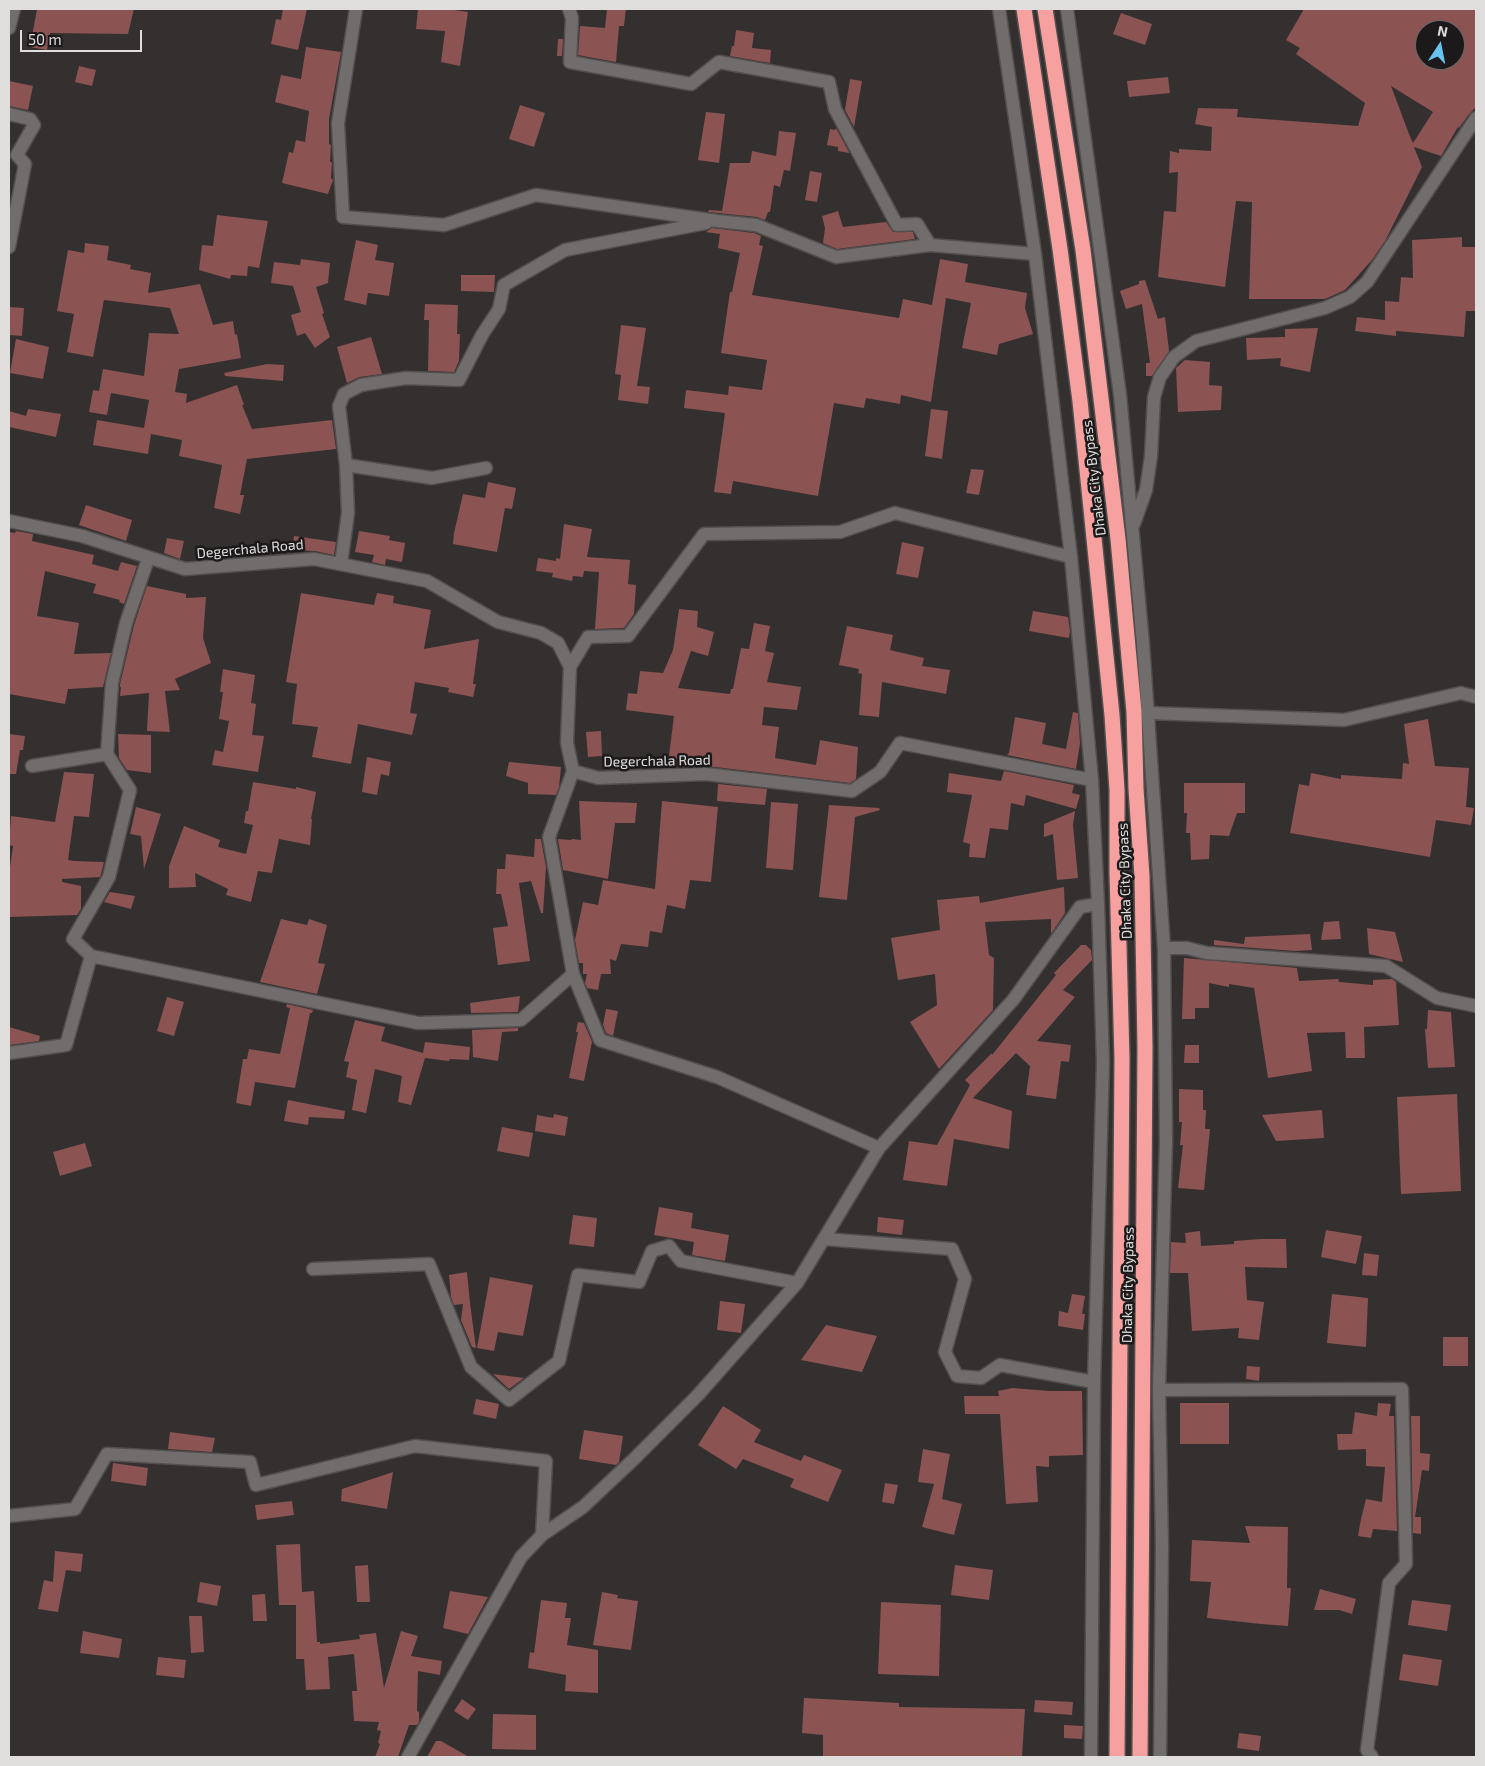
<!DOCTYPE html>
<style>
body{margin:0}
#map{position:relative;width:1485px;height:1766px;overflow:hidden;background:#343030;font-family:"Exo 2",sans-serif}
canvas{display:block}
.frame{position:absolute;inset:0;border:10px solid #e0dddd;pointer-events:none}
.north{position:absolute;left:1415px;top:20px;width:50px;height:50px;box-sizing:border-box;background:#1b1919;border:1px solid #6a6767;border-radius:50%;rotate:11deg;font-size:14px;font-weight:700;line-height:20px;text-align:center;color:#e0dddd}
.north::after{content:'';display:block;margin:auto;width:18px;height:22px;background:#67c4f0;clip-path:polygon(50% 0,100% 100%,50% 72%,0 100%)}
.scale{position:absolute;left:20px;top:30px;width:122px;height:22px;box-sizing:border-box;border:2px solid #e0dddd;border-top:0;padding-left:6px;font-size:15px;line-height:18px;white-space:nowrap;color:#e0dddd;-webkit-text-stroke:4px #1b1919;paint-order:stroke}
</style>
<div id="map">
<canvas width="1485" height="1766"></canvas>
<div class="frame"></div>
<div class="north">N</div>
<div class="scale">50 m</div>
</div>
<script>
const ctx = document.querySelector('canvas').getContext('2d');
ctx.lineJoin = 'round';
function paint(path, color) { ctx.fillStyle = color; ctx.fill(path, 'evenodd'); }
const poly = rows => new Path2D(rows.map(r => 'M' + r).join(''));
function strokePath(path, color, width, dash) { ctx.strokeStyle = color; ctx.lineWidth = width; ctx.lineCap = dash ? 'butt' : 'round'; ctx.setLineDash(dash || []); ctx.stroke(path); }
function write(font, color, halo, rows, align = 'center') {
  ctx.font = font + ' "Exo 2",sans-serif'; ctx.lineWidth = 5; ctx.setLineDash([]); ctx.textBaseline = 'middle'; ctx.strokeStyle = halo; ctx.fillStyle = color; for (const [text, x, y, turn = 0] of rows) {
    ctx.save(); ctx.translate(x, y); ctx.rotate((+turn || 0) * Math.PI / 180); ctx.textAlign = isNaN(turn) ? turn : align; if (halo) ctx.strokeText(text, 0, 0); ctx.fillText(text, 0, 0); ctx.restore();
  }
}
paint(poly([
 [37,9,134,9,128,34,50,33,47,50,30,47],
 [283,9,307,9,298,50,271,44,276,19,281,20],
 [418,9,447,9,468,12,460,66,441,62,445,31,416,29],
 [607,9,626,9,624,26,619,26,616,62,578,55,580,26,605,28],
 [1304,9,1476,9,1476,107,1469,114,1459,128,1458,127,1441,156,1414,147,1422,167,1385,241,1372,260,1345,290,1325,299,1249,299,1252,202,1236,201,1225,287,1158,277,1164,211,1176,212,1178,172,1169,173,1170,151,1179,153,1179,149,1211,151,1212,127,1195,124,1198,108,1238,109,1237,117,1358,126,1365,103,1296,54,1300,48,1286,40],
 [1425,30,1455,30,1455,60,1425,60],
 [1391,86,1433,112,1413,143,1409,134],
 [1121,13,1152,24,1145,45,1113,34],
 [736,30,754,33,752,48,771,50,770,63,730,56,732,46,734,46],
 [558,39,563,39,562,56,557,56],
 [306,47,341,52,329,119,329,144,331,145,330,161,332,163,331,178,333,180,328,194,282,183,289,152,293,153,296,140,305,142,309,111,275,102,281,75,301,79],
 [79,66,96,70,92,86,75,82],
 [1168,77,1170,93,1129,97,1127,81],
 [850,79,862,81,854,127,845,110],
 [9,81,33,86,28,110,9,106],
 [520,105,545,113,534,147,509,139],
 [706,112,725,114,719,163,698,160],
 [836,128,849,152,849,153,838,151,838,147,827,145,830,129,835,130],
 [779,131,796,133,790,171,784,170,780,187,774,185,770,212,768,212,765,220,757,217,708,212,709,210,722,211,730,163,750,163,752,151,776,156],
 [810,171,822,173,817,202,805,200],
 [838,211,843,227,886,222,893,232,913,232,915,239,837,249,823,243,825,228,822,216],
 [217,215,268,221,259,268,248,266,247,276,231,275,230,279,199,270,202,245,213,246],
 [712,228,754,233,761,236,759,245,763,246,752,295,899,318,903,299,932,305,940,259,968,264,965,282,1027,293,1025,308,1033,334,999,344,997,355,962,348,971,303,946,298,931,402,901,395,900,404,866,398,864,408,834,403,818,496,733,481,731,494,714,492,725,413,684,408,686,390,728,395,729,386,762,390,767,360,721,353,730,292,732,292,740,253,718,248,720,234,706,232],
 [1462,237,1462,247,1476,247,1476,311,1466,311,1464,337,1396,331,1396,336,1355,331,1357,317,1385,320,1385,301,1399,302,1401,277,1413,278,1412,240],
 [356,240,378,245,375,260,394,263,389,296,368,293,366,305,344,300],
 [85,243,109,246,107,260,131,265,130,269,151,273,148,293,200,284,213,325,233,321,235,335,237,334,241,358,179,369,175,392,187,394,186,403,237,385,244,405,242,405,252,429,332,420,336,449,247,459,240,495,244,495,240,514,214,508,222,465,179,456,182,440,151,434,148,454,93,445,97,420,144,428,149,400,111,393,107,415,89,412,93,390,99,391,103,369,144,376,149,333,179,334,170,308,104,300,93,357,67,352,74,314,57,311,68,250,84,253],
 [301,259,330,263,328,283,316,287,324,313,322,314,330,337,315,348,305,333,297,336,291,315,301,312,293,286,271,283,274,262,300,265],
 [461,275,495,275,494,292,461,291],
 [1145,280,1158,319,1165,317,1169,351,1152,376,1146,376,1146,363,1150,363,1142,304,1126,309,1120,291,1139,284,1139,281],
 [425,304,458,305,457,334,460,334,459,361,454,372,428,371,429,320,424,320],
 [9,307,24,308,22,336,9,335],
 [621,325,646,328,637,386,650,387,648,404,618,400,621,375,615,374],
 [1318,328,1310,372,1280,366,1281,358,1247,360,1246,338,1285,337,1285,329],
 [371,337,382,374,359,377,347,383,337,347],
 [16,339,49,347,43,379,10,373],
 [1185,360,1210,362,1209,385,1222,386,1221,410,1178,412,1176,368],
 [267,364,284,365,283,381,225,376,224,373],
 [28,409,61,414,56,437,9,427,9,411,26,416],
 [931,409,948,411,942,459,925,456],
 [971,469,984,470,979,495,966,493],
 [488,482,516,488,512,509,505,508,497,552,453,544,454,533,463,494,485,498],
 [86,505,132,520,126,541,79,525],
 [564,524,592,529,587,557,630,560,628,584,636,585,634,614,624,628,595,629,599,572,584,571,583,577,573,576,572,581,552,577,553,573,536,571,538,558,556,561,556,558,560,559],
 [16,531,33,534,32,541,94,555,92,564,118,571,121,562,137,566,124,604,119,602,120,600,93,593,96,584,45,571,37,616,79,623,74,654,111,653,103,687,68,689,65,704,9,694,9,532,15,533],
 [359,531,390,536,389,540,405,543,402,562,386,559,385,565,372,562,374,555,355,552],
 [294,536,336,542,334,555,315,551,292,550],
 [167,538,184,541,180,559,164,553],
 [902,542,924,547,918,578,896,574],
 [147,586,186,594,186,598,206,597,203,638,211,663,175,679,180,690,165,691,170,732,147,731,149,693,120,696,121,687,120,687,120,684,134,625],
 [301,593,374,605,377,593,394,596,393,603,431,610,424,649,479,639,473,684,476,684,473,697,448,692,449,688,415,682,410,713,417,714,412,735,358,724,351,764,312,757,318,727,292,724,297,684,286,682],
 [679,609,698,611,697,627,714,632,708,656,691,651,678,688,730,694,731,689,733,689,741,648,749,649,754,623,770,626,765,651,774,653,767,682,801,687,797,710,764,707,762,725,779,727,775,758,816,765,820,740,858,747,856,779,850,783,707,766,685,767,668,764,674,716,626,710,628,693,637,694,640,671,663,673,673,650],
 [1033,611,1068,617,1070,631,1069,638,1029,631],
 [847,626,893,635,890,650,924,658,922,666,950,670,946,694,882,682,879,717,859,715,862,674,858,673,859,669,839,665],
 [223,669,255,675,251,703,256,704,252,735,264,736,258,772,212,765,215,750,223,752,229,721,219,719,223,692,220,692],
 [1073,712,1078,713,1080,743,1076,769,1007,755,1009,753,1015,717,1046,723,1042,744,1066,749],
 [1428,719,1435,766,1469,768,1466,807,1474,808,1471,825,1436,820,1430,857,1290,833,1299,784,1309,786,1311,773,1341,779,1341,775,1402,779,1403,763,1409,764,1404,724],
 [601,731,602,756,588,757,586,732],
 [9,734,25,736,23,750,20,750,16,774,9,774],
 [118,734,151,735,151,773,127,770,119,758],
 [367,757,391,762,389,776,381,774,377,795,362,792],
 [509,762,561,767,559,787,556,795,528,794,528,783,506,776],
 [1004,771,1074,785,1072,793,1080,795,1076,809,1026,795,1024,806,1011,803,1008,830,990,828,985,858,969,857,970,844,963,842,972,795,947,792,949,773,1001,781],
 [64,772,94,774,89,817,74,816,68,860,74,861,104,862,101,874,100,877,62,879,62,882,81,886,81,909,77,915,9,917,9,874,13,846,9,845,11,816,55,822],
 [253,782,296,789,296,787,316,792,311,819,312,819,310,845,279,839,272,873,258,871,251,902,226,895,228,889,195,873,196,887,169,888,169,866,184,826,220,840,218,847,246,854,253,825,244,823,246,811,248,811],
 [1184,783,1245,783,1245,813,1237,813,1229,836,1210,835,1209,859,1191,860,1190,833,1186,833,1187,813,1184,813],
 [718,784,767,789,765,805,717,801],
 [579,801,637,803,635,823,615,823,608,879,563,870,558,839,571,840,572,839,581,840],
 [662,801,718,807,711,882,690,880,685,909,667,905,662,933,650,931,648,947,621,944,616,961,610,959,611,974,601,974,598,990,587,988,585,983,587,974,583,974,583,963,579,963,575,940,583,902,598,905,603,880,655,889],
 [771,802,798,804,793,870,766,868],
 [829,805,879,808,880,810,855,817,847,900,819,897],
 [136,807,161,814,144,869,141,836,130,834],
 [1075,811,1073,825,1078,878,1057,880,1053,834,1044,837,1044,824],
 [535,839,541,839,546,867,543,913,541,913,531,881,519,883,530,961,498,965,493,928,508,926,501,894,496,894,497,869,505,869,506,854,534,857],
 [1064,887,1065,913,1051,934,1051,919,985,922,989,955,994,958,993,1010,939,1069,910,1022,937,1005,935,974,898,980,891,938,940,930,937,900,979,896,980,903],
 [110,892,135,896,131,909,104,902],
 [281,919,307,925,309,919,327,925,318,963,325,964,317,994,260,982],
 [1339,921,1341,939,1321,940,1324,922],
 [1367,928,1395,932,1403,962,1369,954],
 [1310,934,1312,950,1295,951,1214,945,1214,940,1244,944,1245,937],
 [1081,945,1086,945,1091,950,1092,960,1063,990,1075,997,1037,1041,1071,1045,1069,1062,1061,1061,1056,1099,1026,1095,1030,1066,1016,1053,973,1098,1012,1111,1009,1149,954,1139,947,1186,903,1180,909,1141,937,1145,970,1085,965,1080,992,1053,992,1055,1056,975,1054,973],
 [1184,958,1297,968,1299,981,1338,979,1339,982,1373,985,1373,980,1392,979,1396,982,1399,1025,1364,1027,1365,1058,1346,1058,1345,1032,1307,1033,1312,1071,1268,1078,1254,988,1229,984,1229,987,1209,983,1209,1008,1195,1008,1195,1019,1182,1019],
 [520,996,518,1012,471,1013,470,1003],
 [167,997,184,1002,174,1036,157,1031],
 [287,1004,313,1010,312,1013,310,1013,295,1088,255,1082,251,1106,236,1103,243,1059,247,1059,249,1049,280,1054,290,1008,286,1007],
 [606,1009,618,1011,613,1036,606,1033,603,1025],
 [1428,1010,1451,1012,1455,1067,1428,1068,1425,1029,1427,1029],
 [355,1020,385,1027,381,1041,423,1053,425,1042,470,1047,469,1060,450,1059,449,1061,425,1058,411,1105,398,1102,402,1076,375,1069,366,1113,352,1110,357,1080,346,1077,349,1062,344,1061],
 [578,1022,584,1023,592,1042,584,1081,569,1078,578,1032,576,1032],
 [9,1027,40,1036,39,1041,9,1045],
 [518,1028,518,1031,502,1032,498,1061,473,1057,472,1030],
 [1185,1045,1199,1045,1199,1063,1184,1063],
 [1179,1089,1203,1090,1203,1110,1206,1110,1205,1129,1210,1129,1204,1190,1178,1188,1183,1145,1180,1145,1182,1122,1179,1122],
 [1457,1094,1461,1191,1401,1194,1397,1097],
 [288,1100,345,1111,344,1119,309,1117,308,1125,284,1121],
 [1322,1110,1324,1138,1276,1141,1262,1115],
 [554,1114,568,1117,565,1136,535,1131,537,1115,553,1118],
 [502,1127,533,1133,529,1157,497,1151],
 [85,1143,92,1166,60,1176,53,1152],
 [659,1207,693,1213,691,1228,729,1235,725,1261,692,1255,694,1242,654,1235],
 [573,1215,597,1218,594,1247,569,1244],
 [878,1217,904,1220,902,1235,877,1232],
 [1326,1230,1362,1236,1356,1264,1321,1257],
 [1200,1231,1201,1246,1234,1244,1234,1241,1261,1239,1286,1239,1287,1268,1245,1267,1247,1300,1264,1302,1259,1340,1238,1338,1239,1328,1192,1331,1188,1273,1170,1273,1171,1242,1186,1243,1185,1233],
 [1364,1253,1379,1255,1377,1276,1362,1275],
 [467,1272,470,1303,476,1348,472,1347,461,1320,463,1304,454,1305,451,1297,449,1275],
 [490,1277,533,1285,523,1336,498,1332,494,1351,477,1348],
 [1072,1294,1085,1296,1082,1314,1085,1314,1083,1330,1058,1326,1059,1311,1068,1313],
 [1332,1294,1368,1298,1366,1347,1327,1343],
 [720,1301,745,1304,741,1333,717,1330],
 [826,1325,877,1336,862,1372,801,1360],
 [1443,1337,1468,1337,1468,1366,1443,1366],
 [1247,1366,1260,1367,1259,1381,1246,1379],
 [493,1374,524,1378,509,1389],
 [1012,1388,1050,1391,1082,1391,1083,1455,1049,1456,1049,1467,1036,1466,1038,1502,1006,1504,1000,1414,965,1414,964,1396,999,1396,998,1391],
 [476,1399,499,1404,496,1419,473,1414],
 [1180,1403,1229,1403,1229,1444,1180,1444],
 [1378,1403,1391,1404,1389,1416,1394,1416,1397,1531,1373,1529,1371,1538,1358,1536,1361,1519,1366,1499,1382,1502,1385,1467,1366,1466,1366,1449,1338,1450,1337,1434,1352,1434,1355,1412,1377,1416],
 [723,1406,761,1430,754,1442,801,1461,804,1455,842,1470,828,1502,790,1487,794,1479,743,1459,736,1469,698,1445],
 [1411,1416,1420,1416,1420,1453,1430,1454,1429,1471,1422,1470,1415,1517,1421,1517,1421,1534,1413,1533],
 [584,1430,623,1436,619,1462,616,1465,579,1459],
 [170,1432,215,1438,212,1452,168,1449],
 [923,1449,950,1454,942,1499,962,1504,954,1535,922,1527,934,1484,918,1482],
 [113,1463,148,1468,146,1486,111,1481],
 [393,1472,387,1509,341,1501,342,1489],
 [885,1483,898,1485,894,1504,882,1502],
 [292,1501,294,1515,257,1520,255,1505],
 [1245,1526,1288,1527,1287,1588,1291,1588,1288,1626,1261,1624,1207,1618,1211,1582,1190,1581,1192,1540,1250,1543],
 [300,1544,302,1592,314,1591,317,1642,320,1642,320,1644,360,1639,359,1635,376,1633,384,1688,401,1631,418,1636,411,1656,442,1661,440,1675,418,1671,417,1711,419,1712,419,1722,417,1725,409,1725,398,1757,375,1757,380,1744,378,1743,381,1731,377,1730,379,1722,354,1721,352,1691,357,1691,354,1654,328,1657,330,1689,306,1690,304,1659,296,1659,296,1605,279,1605,276,1545],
 [55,1551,83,1554,81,1572,66,1570,58,1612,38,1609,44,1580,53,1582],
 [368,1565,370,1602,357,1602,355,1566],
 [955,1565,993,1570,989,1600,951,1595],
 [200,1582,221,1586,217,1606,197,1602],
 [1320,1589,1356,1599,1352,1614,1339,1610,1314,1610],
 [450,1591,488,1597,468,1634,443,1628],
 [602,1592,618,1595,617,1598,638,1601,631,1650,593,1645],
 [265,1594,267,1621,253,1621,252,1595],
 [541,1600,567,1603,565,1618,571,1618,567,1645,598,1650,598,1693,565,1691,566,1675,528,1668,530,1652,534,1653],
 [1412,1600,1451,1605,1447,1631,1408,1625],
 [881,1602,941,1605,939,1676,878,1674],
 [189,1616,202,1616,204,1652,191,1653],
 [83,1631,122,1639,119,1658,80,1653],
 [1403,1654,1442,1660,1438,1686,1399,1680],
 [158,1657,186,1660,184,1678,156,1675],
 [804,1698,899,1703,899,1707,1025,1709,1022,1757,823,1757,823,1735,802,1733],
 [462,1699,476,1709,468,1720,454,1711],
 [1035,1700,1073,1702,1072,1715,1034,1712],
 [493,1714,536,1715,536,1750,492,1749],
 [1064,1725,1083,1726,1082,1739,1064,1738],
 [1239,1733,1261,1736,1259,1751,1237,1748],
 [436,1741,441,1741,469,1757,427,1757]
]), '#8b5352');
const street = poly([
 [356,9,338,123,343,217,444,225,536,195,717,221,756,225,836,257,930,245,1035,254],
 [569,9,572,18,570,62,691,84,719,62,829,82,835,109,897,225,917,224,930,245],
 [9,28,14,9],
 [9,114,30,119,34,125,17,155,25,164,9,247],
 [346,465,432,478,486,468],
 [9,521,82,536,185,569,314,559,427,581,498,622,541,633,558,643,570,667,567,743,573,771,598,778,706,774,852,791,880,772,900,743,1092,780],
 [341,564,348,513,346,465,339,406,344,394,361,385,406,378,459,380,482,335,499,309,504,285,565,250,706,223],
 [570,667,588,637,628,636,704,534,840,532,895,513,1071,557],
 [1148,713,1344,720,1461,693,1476,697],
 [107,754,112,683,126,623,146,565],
 [32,766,107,754,130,790,109,877,73,939,91,956],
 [573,974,549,837,573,771],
 [9,1053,66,1045,91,956,418,1023,521,1020,573,974,600,1040,717,1077,879,1148],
 [824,1239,952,1249,965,1279,945,1352,957,1376,981,1378,1000,1365,1094,1382],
 [313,1269,429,1264,471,1367,509,1400,559,1361,578,1275,639,1282,652,1251,669,1246,681,1261,797,1283],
 [1159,1390,1402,1389,1406,1564,1389,1583,1367,1750,1372,1757],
 [9,1516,75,1509,107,1454,250,1462,256,1485,415,1446,546,1461,542,1535]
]);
const secondary = poly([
 [999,9,1035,254,1071,557,1092,780,1098,904,1103,1062,1094,1382,1091,1757],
 [1067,9,1120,395,1143,644,1164,948,1166,1141,1159,1390,1162,1545,1160,1757],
 [1134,524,1146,490,1151,456,1154,397,1160,377,1174,357,1196,341,1325,308,1350,297,1367,282,1476,118],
 [1164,948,1187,948,1207,953,1386,966,1437,998,1476,1006],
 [408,1757,521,1557,542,1535,583,1507,635,1458,698,1395,797,1283,879,1148,1013,1000,1080,907,1098,904]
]);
const highway = poly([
 [1024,9,1060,249,1080,401,1112,715,1117,790,1117,873,1122,1059,1117,1757],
 [1045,9,1083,250,1118,539,1134,712,1136,789,1142,876,1145,1048,1140,1757]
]);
strokePath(street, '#534f4f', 15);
strokePath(secondary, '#534f4f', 15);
strokePath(highway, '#534f4f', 18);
strokePath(street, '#716d6c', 12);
strokePath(secondary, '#716d6c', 12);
strokePath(highway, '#f6a19f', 15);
write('14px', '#e0dddd', '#1b1919', [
 ["Dhaka City Bypass",1094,478,-97],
 ["Degerchala Road",250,549,-5],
 ["Degerchala Road",657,761,-1],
 ["Dhaka City Bypass",1125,881,-92],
 ["Dhaka City Bypass",1128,1285,-89]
]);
</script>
